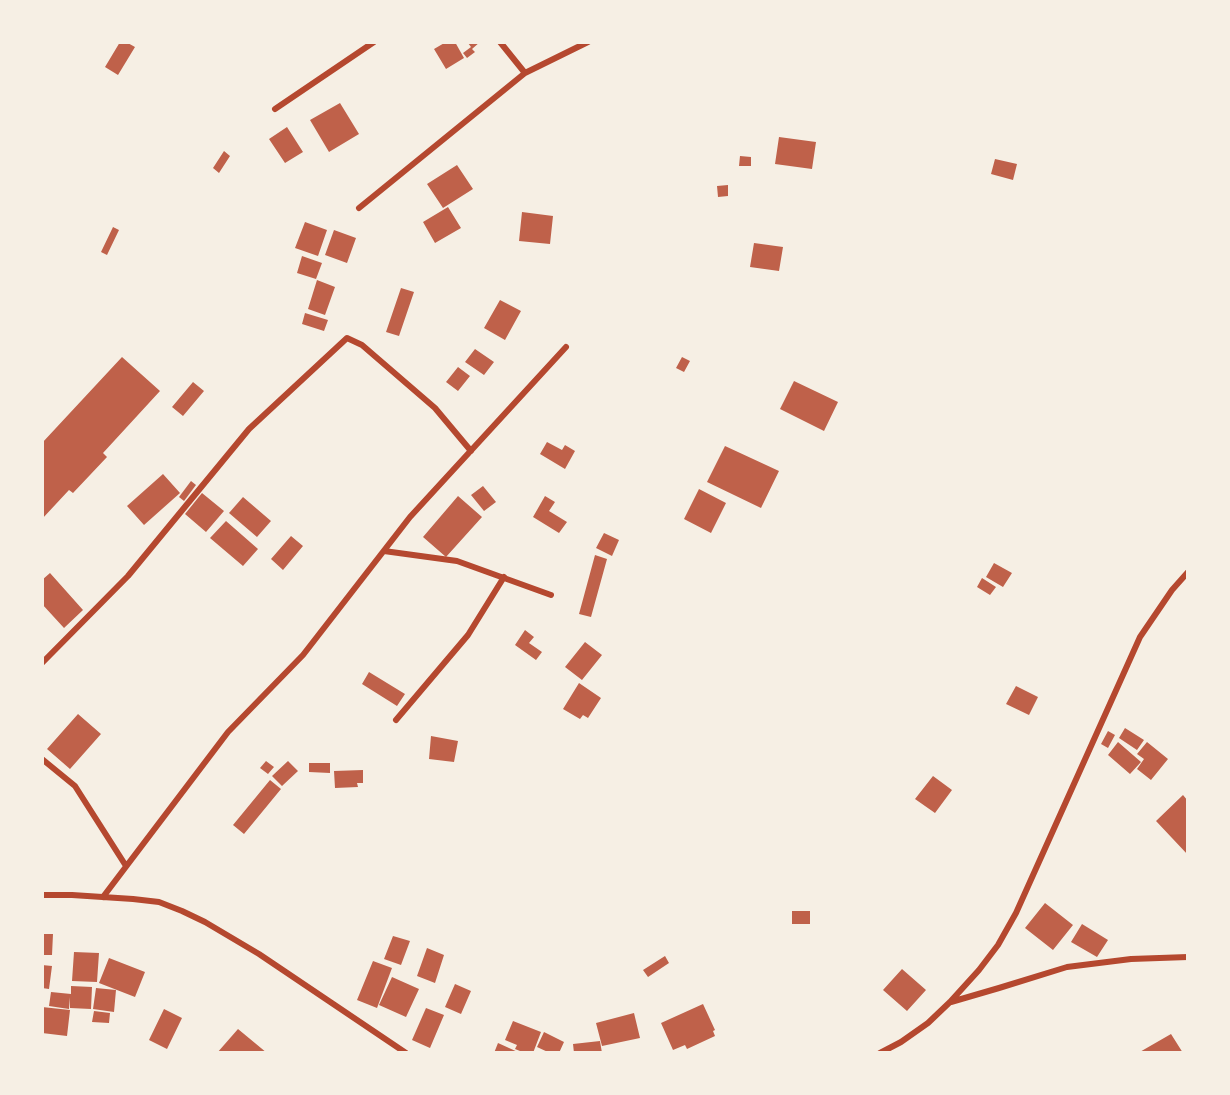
<!DOCTYPE html>
<style>
body{margin:0}
#map{position:relative;width:1230px;height:1095px;overflow:hidden;background:#f6efe4;font-family:"PT Sans Narrow",sans-serif}
canvas{display:block}
.frame{position:absolute;inset:0;border:44px solid #f6efe4;pointer-events:none}
</style>
<div id="map">
<canvas width="1230" height="1095"></canvas>
<div class="frame"></div>
</div>
<script>
const ctx = document.querySelector('canvas').getContext('2d');
ctx.lineJoin = 'round';
function paint(path, color) { ctx.fillStyle = color; ctx.fill(path, 'evenodd'); }
const poly = rows => new Path2D(rows.map(r => 'M' + r).join(''));
function strokePath(path, color, width, dash) { ctx.strokeStyle = color; ctx.lineWidth = width; ctx.lineCap = dash ? 'butt' : 'round'; ctx.setLineDash(dash || []); ctx.stroke(path); }
paint(poly([
 [120,42,126,42,135,47,118,75,105,67],
 [446,42,455,42,464,58,446,69,434,49],
 [469,42,480,42,472,49,475,52,467,58,463,53,471,47,468,43],
 [340,103,359,134,329,152,310,120],
 [287,127,303,152,285,163,269,139],
 [779,137,816,142,812,169,775,164],
 [224,151,230,156,219,173,213,168],
 [740,156,751,157,751,166,739,166],
 [995,159,1017,164,1013,180,991,174],
 [457,165,473,189,443,208,427,184],
 [728,185,728,196,718,197,717,186],
 [448,207,461,228,435,243,423,222],
 [522,212,553,216,550,244,519,241],
 [305,222,327,230,318,256,295,248],
 [113,227,119,230,107,255,101,252],
 [334,230,356,238,347,263,325,255],
 [754,243,783,247,779,271,750,267],
 [302,256,322,263,316,279,297,273],
 [317,280,335,287,325,315,308,309],
 [401,288,414,292,399,336,386,332],
 [500,300,521,311,505,340,484,328],
 [305,313,328,320,324,331,302,324],
 [475,349,494,362,484,375,465,362],
 [122,357,160,391,103,453,107,457,73,493,69,490,42,519,42,443],
 [682,357,690,361,684,372,676,368],
 [458,367,470,376,458,391,446,382],
 [794,381,838,402,824,431,780,409],
 [193,382,204,391,183,416,172,407],
 [547,442,562,450,565,445,575,451,565,469,540,454],
 [725,446,779,471,761,508,707,482],
 [163,474,180,493,144,525,127,506],
 [191,481,196,485,184,501,179,497],
 [483,486,496,502,484,511,471,495],
 [699,489,726,503,711,533,684,519],
 [202,493,224,511,206,532,185,514],
 [458,496,482,517,446,557,423,537],
 [545,496,555,502,549,511,567,522,559,533,533,517],
 [243,497,271,521,257,537,229,513],
 [226,521,258,549,243,566,210,538],
 [604,533,619,540,612,556,596,548],
 [291,536,303,546,283,570,271,559],
 [595,555,607,559,591,617,579,614],
 [994,563,1012,573,1003,587,986,577],
 [50,573,83,610,64,628,42,604,42,580],
 [982,578,996,587,990,595,977,587],
 [525,630,534,637,529,643,542,652,536,660,515,645],
 [585,642,602,655,582,680,565,667],
 [369,672,405,694,397,706,362,684],
 [579,683,601,698,588,718,583,715,580,719,563,709],
 [1016,686,1038,697,1029,715,1006,704],
 [78,714,101,734,70,769,47,749],
 [1125,728,1144,740,1137,750,1119,738],
 [1108,731,1115,735,1108,748,1101,744],
 [431,736,458,741,454,762,429,759],
 [1118,742,1141,762,1130,774,1108,755],
 [1147,742,1168,759,1151,780,1137,769,1144,759,1137,754],
 [266,761,274,767,268,774,260,768],
 [288,761,298,771,282,786,272,776],
 [309,763,330,763,330,773,309,772],
 [363,770,363,783,357,783,358,787,335,788,334,771],
 [933,776,952,790,935,813,915,799],
 [270,780,281,789,244,834,233,825],
 [1183,795,1188,801,1188,855,1156,821],
 [1045,903,1073,925,1053,950,1025,928],
 [792,911,810,911,810,924,792,924],
 [1082,924,1108,940,1097,957,1071,942],
 [42,934,53,934,52,955,42,955],
 [393,936,410,941,401,965,384,959],
 [427,948,444,955,435,983,417,976],
 [74,952,99,953,97,982,72,981],
 [665,956,669,963,648,977,643,970],
 [109,958,145,972,135,997,99,983],
 [373,961,392,968,377,1008,357,1000],
 [42,965,52,966,49,989,42,988],
 [902,969,926,990,907,1011,883,990],
 [392,977,419,989,406,1017,379,1005],
 [455,984,471,991,461,1014,445,1007],
 [71,986,92,987,91,1009,70,1008,70,997,69,1009,49,1006,51,992,71,994],
 [96,988,116,990,114,1012,93,1009],
 [703,1004,715,1030,713,1031,715,1036,687,1049,685,1045,673,1050,661,1023],
 [42,1007,70,1010,67,1036,42,1033],
 [426,1008,444,1015,430,1048,412,1040],
 [164,1009,182,1018,167,1049,149,1040],
 [94,1011,110,1013,109,1023,92,1022],
 [634,1013,640,1038,602,1046,596,1023],
 [513,1021,541,1032,533,1053,525,1053,515,1049,517,1045,505,1040],
 [238,1029,267,1053,217,1053],
 [544,1032,564,1042,559,1053,550,1053,537,1047],
 [1171,1034,1183,1053,1138,1053],
 [600,1041,602,1053,574,1053,573,1044],
 [498,1043,520,1053,494,1053]
]), '#bf614a');
strokePath(poly([
 [500,42,525,73],
 [275,109,374,42],
 [359,208,525,73,588,42],
 [384,551,457,561,551,595],
 [42,663,128,576,249,429,347,338,362,345,435,408,471,451],
 [396,720,468,635,504,577],
 [42,759,75,786,126,866],
 [42,895,72,895,133,899,159,902,182,911,205,922,259,954,406,1053],
 [103,897,228,732,303,655,410,517,566,347],
 [951,1002,999,988,1067,967,1131,959,1188,957],
 [880,1053,901,1042,928,1023,950,1002,979,970,998,945,1016,913,1140,637,1172,590,1188,572]
]), '#b5482f', 6);
</script>
